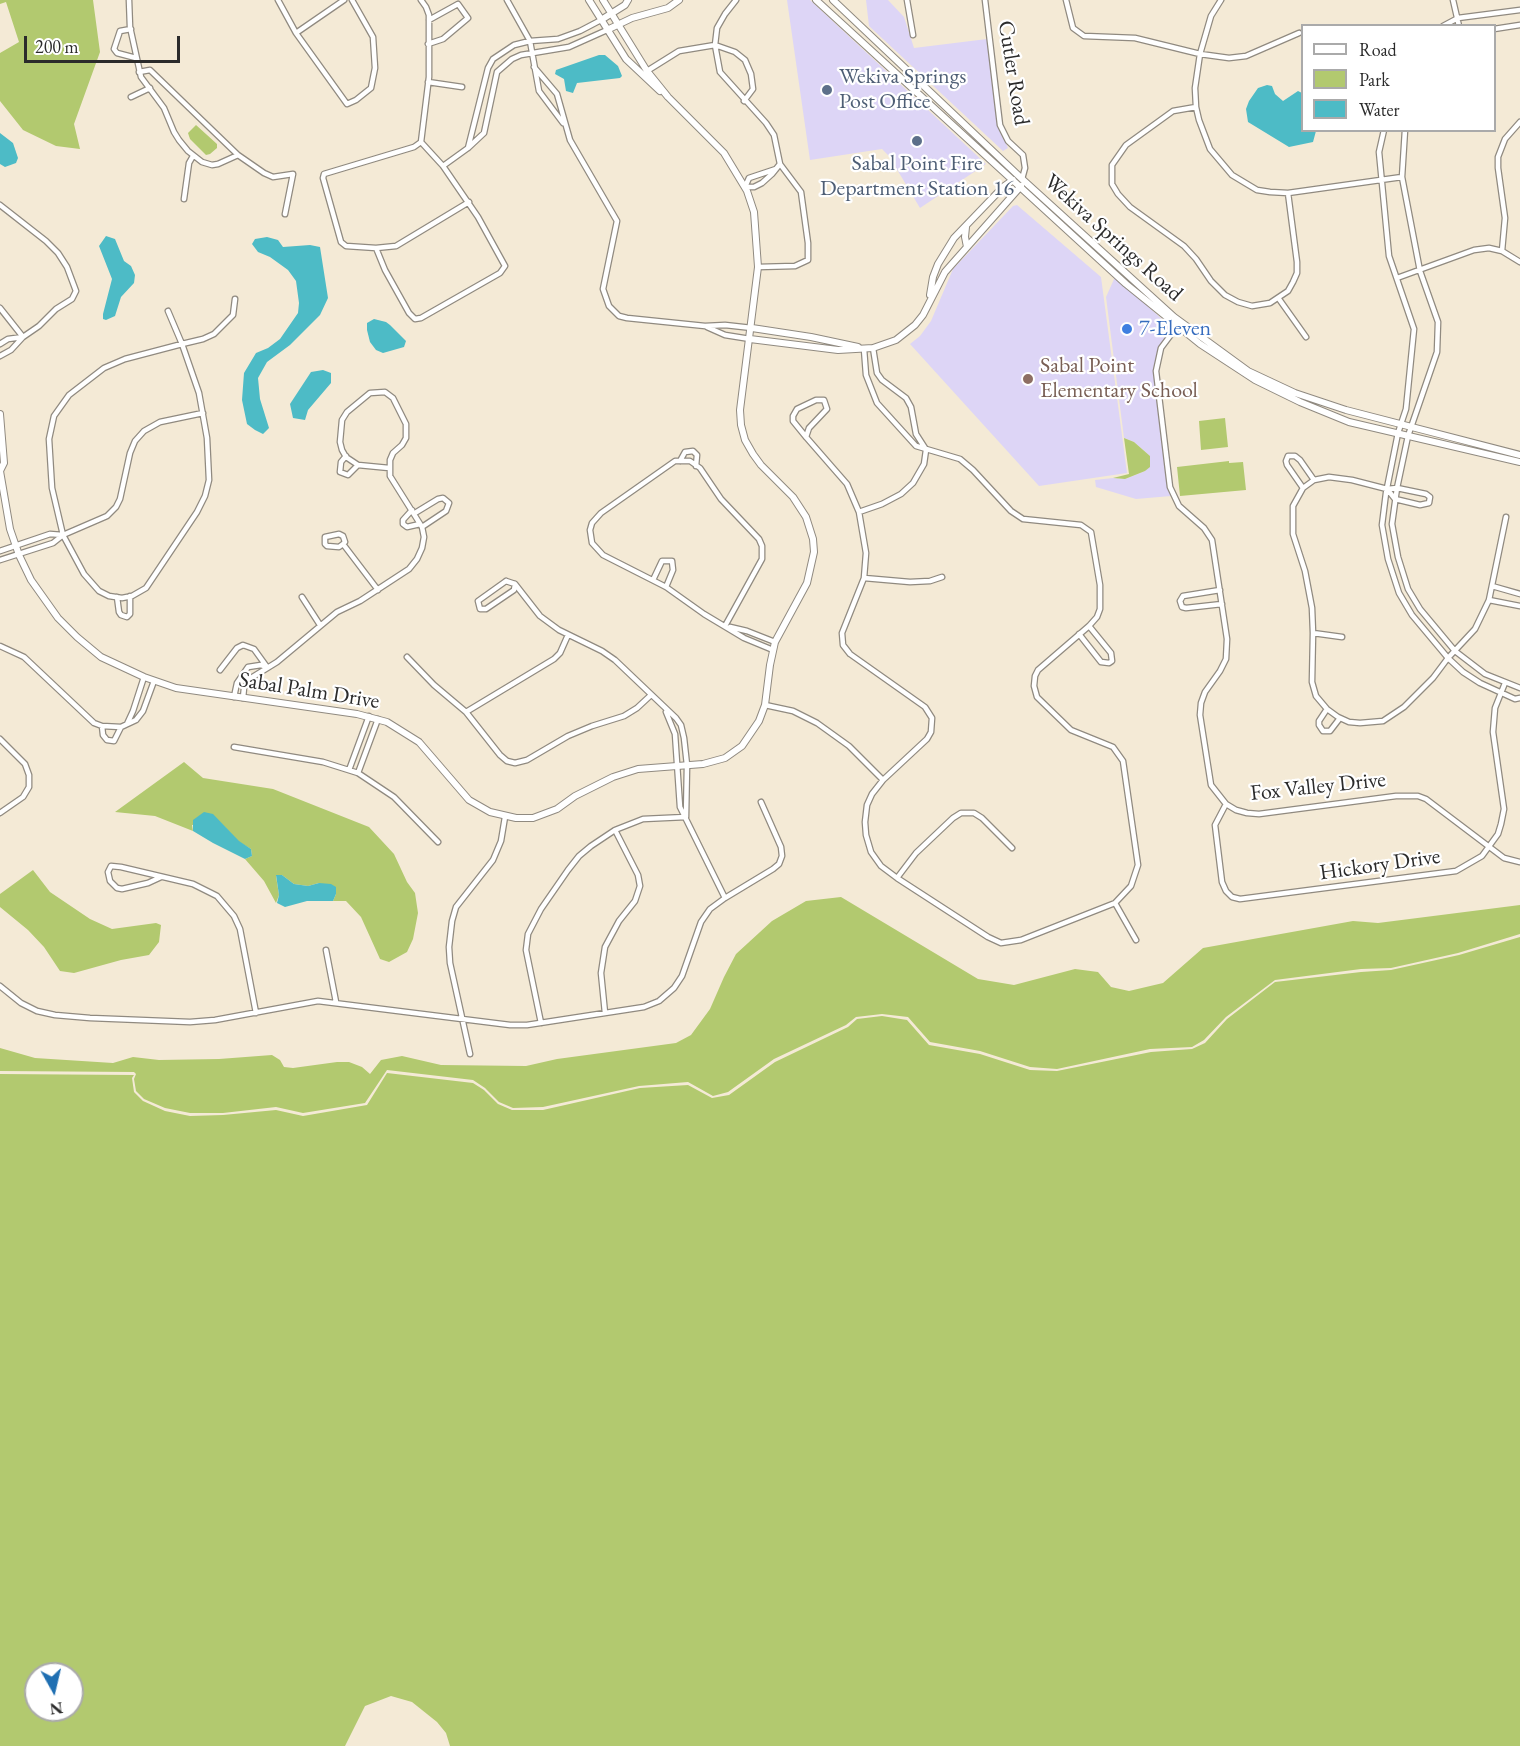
<!DOCTYPE html>
<style>
body{margin:0}
#map{position:relative;width:1520px;height:1746px;overflow:hidden;background:#f4ead6;font-family:"EB Garamond",serif}
canvas{display:block}
.legend{position:absolute;left:1301px;top:24px;width:195px;height:108px;box-sizing:border-box;background:#fff;border:2px solid #aaa;margin:0;padding:8px 10px;list-style:none;font-size:18px;color:#2b2b2b}
.legend li{display:flex;align-items:center;gap:12px;height:30px}
.legend b{width:30px;border:2px solid #aaa}
.north{position:absolute;left:24px;top:1662px;width:60px;height:60px;box-sizing:border-box;background:#fff;border:2px solid #aaa;border-radius:50%;rotate:172deg;font-size:16px;font-weight:700;line-height:24px;text-align:center;color:#2b2b2b}
.north::after{content:'';display:block;margin:auto;width:21px;height:27px;background:#1f6fb2;clip-path:polygon(50% 0,100% 100%,50% 72%,0 100%)}
.scale{position:absolute;left:24px;top:36px;width:156px;height:27px;box-sizing:border-box;border:3px solid #2b2b2b;border-top:0;padding-left:8px;font-size:18px;line-height:21px;white-space:nowrap;color:#2b2b2b;-webkit-text-stroke:4px #fff;paint-order:stroke}
</style>
<div id="map">
<canvas width="1520" height="1746"></canvas>
<ul class="legend">
<li><b style="height:8px;background:#fff"></b>Road</li>
<li><b style="height:16px;background:#b2c96f"></b>Park</li>
<li><b style="height:16px;background:#4dbbc6"></b>Water</li>
</ul>
<div class="north">N</div>
<div class="scale">200 m</div>
</div>
<script>
const ctx = document.querySelector('canvas').getContext('2d');
ctx.lineJoin = 'round';
function paint(path, color) { ctx.fillStyle = color; ctx.fill(path, 'evenodd'); }
const poly = rows => new Path2D(rows.map(r => 'M' + r).join(''));
function strokePath(path, color, width, dash) { ctx.strokeStyle = color; ctx.lineWidth = width; ctx.lineCap = dash ? 'butt' : 'round'; ctx.setLineDash(dash || []); ctx.stroke(path); }
function write(font, color, halo, rows, align = 'center') {
  ctx.font = font + ' "EB Garamond",serif'; ctx.lineWidth = 4.5; ctx.setLineDash([]); ctx.textBaseline = 'middle'; ctx.strokeStyle = halo; ctx.fillStyle = color; for (const [text, x, y, turn = 0] of rows) {
    ctx.save(); ctx.translate(x, y); ctx.rotate((+turn || 0) * Math.PI / 180); ctx.textAlign = isNaN(turn) ? turn : align; if (halo) ctx.strokeText(text, 0, 0); ctx.fillText(text, 0, 0); ctx.restore();
  }
}
paint(poly([
 [787,0,810,0,986,164,920,208,889,156,882,149,810,160],
 [866,0,888,0,904,17,914,48,987,39,998,125,1008,148,1003,151,869,26],
 [1017,205,1101,277,1127,473,1039,486,910,344,920,336,931,321,953,269,1013,206],
 [1115,277,1172,328,1159,346,1153,371,1168,487,1171,496,1136,499,1096,487,1095,480,1113,478,1125,479,1145,471,1150,456,1134,442,1124,438,1106,297]
]), '#ddd5f6');
paint(poly([
 [0,0,93,0,100,52,74,124,80,149,56,146,23,130,0,101,0,53,19,42,6,2,0,4],
 [196,125,217,144,217,148,210,154,206,155,190,139,188,133],
 [1225,418,1228,447,1201,450,1199,421],
 [1124,438,1134,442,1150,456,1150,467,1145,471,1125,479,1113,478,1129,474],
 [1229,461,1229,463,1243,462,1246,490,1180,496,1177,467],
 [184,762,203,778,273,789,369,827,394,854,407,882,415,893,418,913,413,939,407,952,389,962,380,959,361,917,346,901,333,901,336,894,319,883,308,886,294,884,282,875,276,876,279,895,276,903,264,881,245,859,252,856,251,849,239,842,220,822,192,825,193,831,155,816,115,812],
 [33,870,50,892,90,919,112,929,156,923,161,925,159,942,149,955,121,960,74,973,60,971,44,947,28,930,0,907,0,894],
 [841,897,978,979,1014,985,1075,969,1098,972,1111,987,1129,991,1163,983,1203,948,1353,921,1378,923,1520,905,1520,934,1458,953,1391,968,1361,969,1275,980,1226,1017,1204,1040,1192,1047,1150,1049,1057,1069,1030,1067,980,1051,930,1042,908,1017,882,1014,856,1017,846,1025,774,1059,728,1092,713,1096,688,1082,639,1086,543,1107,513,1108,499,1102,485,1088,473,1080,387,1070,365,1103,303,1113,276,1107,223,1113,190,1113,165,1108,144,1099,136,1091,134,1079,136,1074,134,1072,0,1071,0,1048,35,1058,113,1063,133,1057,159,1060,219,1059,272,1055,280,1060,284,1067,293,1068,337,1062,349,1062,362,1067,370,1074,381,1060,402,1056,441,1065,526,1066,557,1059,676,1043,691,1035,710,1009,724,977,736,954,772,921,806,901],
 [1520,937,1520,1746,450,1746,446,1733,437,1722,412,1702,391,1696,365,1706,345,1746,0,1746,0,1074,134,1075,132,1078,134,1092,143,1101,165,1111,190,1116,223,1115,276,1110,303,1116,367,1105,387,1073,473,1083,484,1090,498,1104,512,1110,543,1110,640,1088,688,1085,712,1098,729,1095,775,1062,848,1027,857,1019,882,1016,907,1020,929,1045,980,1054,1030,1070,1057,1071,1151,1052,1192,1049,1205,1043,1227,1019,1275,982,1361,972,1391,970,1459,955],
 [36,1674,72,1674,72,1710,36,1710]
]), '#b2c96f');
paint(poly([
 [599,55,605,55,618,66,622,76,620,78,577,83,573,93,566,91,564,79,555,74,556,70],
 [1267,85,1272,86,1275,94,1283,101,1298,91,1302,93,1302,130,1316,131,1313,142,1289,147,1248,122,1246,109,1249,101,1258,88],
 [0,133,13,143,18,158,16,163,5,167,0,164],
 [106,236,115,239,124,261,131,266,135,275,134,283,121,297,115,316,106,320,103,319,103,314,112,279,99,246],
 [267,237,278,240,283,247,310,245,320,247,328,298,320,315,290,345,267,362,258,378,260,399,269,428,263,434,255,430,247,424,242,400,244,373,256,353,268,348,280,339,298,313,299,303,296,281,288,270,270,257,258,252,252,244,255,239],
 [374,319,386,322,390,325,406,341,404,347,383,353,376,350,370,342,367,330,367,323],
 [323,370,331,373,331,383,308,410,305,420,293,418,290,404,311,372],
 [204,812,213,814,239,841,251,849,252,856,245,859,213,843,193,831,193,820],
 [276,875,282,875,294,884,308,886,319,883,331,884,336,887,336,894,333,901,307,901,285,907,277,903,279,895]
]), '#4dbbc6');
const street = poly([
 [129,0,130,27,141,77,164,108,174,132,179,140,188,151,202,162,212,165,218,164,238,155,264,173,273,177,293,174,285,214],
 [278,0,296,33,347,104,356,100,371,88,375,68,373,37,352,0],
 [421,0,426,7,429,15,429,77,421,142,414,147,324,174,323,178,341,242,346,246,376,248,385,270,409,313,415,319,421,318,500,273,505,266,478,217,443,166,421,142],
 [507,0,530,41,539,91,563,123],
 [736,0,725,14,717,28,715,45,720,72,766,123,774,135,780,164],
 [907,0,913,35],
 [985,0,1000,125,1008,141,1023,155,1025,168,1022,179],
 [1066,0,1073,28,1084,36,1135,38,1200,54,1229,58,1246,56,1299,33],
 [1221,0,1211,16,1200,54,1195,88,1196,107,1199,120,1210,149,1232,175,1257,190,1270,192,1288,193,1402,177],
 [1453,0,1459,26],
 [1443,26,1458,18,1520,10],
 [131,29,120,31,114,49,117,53,136,58],
 [1494,29,1520,25],
 [296,33,344,0],
 [428,44,443,39,468,18,458,4,429,20],
 [534,67,557,94,570,140,617,221,603,289,609,306,619,316,627,318,705,326,725,325,752,328],
 [647,71,679,51,715,45,735,52,745,60,751,74,753,89,744,101],
 [139,72,150,70,238,155],
 [428,82,462,87],
 [131,97,150,88],
 [1196,107,1173,111,1126,145,1112,165,1112,184,1118,194,1130,207,1184,246,1196,259,1211,281,1225,295,1238,302,1252,306,1270,303,1288,291,1293,282,1297,273,1297,262,1288,193],
 [1384,130,1379,152,1389,256,1414,329,1406,409,1398,433,1386,493,1382,525,1388,559,1399,593,1412,615,1448,658,1463,672,1480,683,1515,699,1520,698],
 [1405,130,1402,177,1420,271,1438,322,1437,352,1408,436,1397,488,1392,524,1398,557,1408,589,1420,609,1455,651,1485,674,1520,688],
 [468,148,488,68,493,59,514,45,530,41,558,39,580,31,601,20],
 [443,166,468,148,484,133,497,72,512,59,521,55,569,47,607,30],
 [776,169,749,178,745,187,754,187,762,183,772,174,780,164],
 [184,199,189,163,193,156],
 [0,205,46,241,58,253,67,267,76,291,72,299,56,309,39,326,23,337,0,308],
 [376,248,396,246,469,202],
 [1502,251,1505,218,1498,168,1498,157,1505,139,1520,122],
 [758,267,795,266,808,260,808,243,801,192,780,164],
 [1397,278,1474,250,1489,248,1502,251,1520,262],
 [1279,299,1306,337],
 [168,311,182,344,199,393,207,438,209,480,205,496,197,512,146,588,132,596,122,598,109,596,99,591,84,574,63,535,52,488,49,439,54,416,69,395,104,368,125,359,182,344,203,339,214,334,233,315,235,299],
 [1179,324,1161,348,1156,371,1170,487,1179,506,1204,528,1212,540,1227,639,1226,659,1220,671,1205,692,1201,703,1200,715,1211,785,1226,804,1236,810,1247,813,1259,814,1396,796,1418,796,1426,799,1504,858,1520,862],
 [707,327,725,335,750,339],
 [0,344,8,339,23,337,11,350,0,356],
 [873,348,877,373,882,380,906,398,911,407,916,434,925,448],
 [806,437,809,428,827,409,824,400,816,400,797,409,793,416,793,421,806,437,833,468,847,484,859,512,866,553,864,578,842,633,843,645,850,654,925,707,932,718,931,732,927,739,883,780,872,794,867,805,865,822,866,835,871,852,881,866,897,878,988,937,1001,943,1021,940,1115,903,1131,886,1138,865,1123,761,1113,747,1071,730,1037,697,1034,686,1035,676,1038,670,1089,626,1097,617,1100,609,1100,585,1091,532,1081,525,1023,519,1011,511,973,470,960,459,916,446,877,403,866,375,864,349],
 [346,456,341,462,340,472,348,475,358,465],
 [680,461,685,452,693,451,697,455,696,466],
 [1303,488,1287,465,1286,461,1288,456,1295,456,1300,460,1314,480],
 [1387,489,1395,499,1420,505,1429,503,1430,497,1426,494,1397,488,1387,489,1352,480,1329,477,1314,480,1303,488,1293,506,1293,534,1305,571,1312,608,1313,633,1312,682,1316,696,1327,709,1338,717,1349,722,1360,723,1383,721,1404,707,1433,678,1448,658,1475,629,1489,600,1506,517],
 [412,510,403,520,403,524,407,527,420,524],
 [859,512,882,504,901,494,913,483,924,464,926,450],
 [415,513,438,499,443,498,449,503,446,511,422,527],
 [343,544,339,547,327,546,325,544,325,537,339,534,343,536,345,542,343,544,378,590],
 [0,551,50,534,63,535],
 [0,560,53,543,63,535,107,516,116,507,120,499,130,453,135,441,144,431,160,422,203,413],
 [864,578,910,582,930,581,942,577],
 [653,580,662,561,672,561,673,570,666,587],
 [506,581,515,584,514,590,486,609,480,609,478,601,506,581],
 [515,584,540,616,559,630,602,651,615,660,676,718,681,725,684,738,687,765,686,817],
 [1492,586,1520,594],
 [1220,590,1183,596,1180,601,1182,607,1186,608,1222,604],
 [117,597,119,612,121,615,127,617,130,614,130,596],
 [302,597,320,625],
 [1489,600,1520,606],
 [725,626,762,559,762,546,759,539,721,499,700,468,690,461,675,461,601,513,592,523,590,530,592,543,603,555,666,587,704,614,744,638,773,650],
 [730,627,747,631,775,642],
 [1313,633,1342,637],
 [1079,634,1101,662,1109,663,1112,661,1111,653,1089,626],
 [0,646,24,657,94,723,102,726,121,727,136,720,143,711,154,681],
 [407,657,434,685,466,712,500,755,507,761,515,763,527,760,568,736,592,726,624,716,637,708,651,695],
 [220,670,237,648,243,645,254,649,267,667],
 [234,697,237,683,248,667,261,665,267,667],
 [243,698,244,688,251,678,277,662,337,612,360,601,409,569,417,559,422,548,424,537,422,527,390,476,390,460,393,453,402,445,406,438,406,424,393,398,385,392,370,393,347,412,342,420,340,442,342,450,346,457,358,465,389,468],
 [765,705,793,711,817,723,849,746,883,780],
 [1327,709,1319,721,1319,725,1323,731,1330,731,1340,718],
 [466,712,554,659,560,653,568,635],
 [666,712,675,734,680,807,725,898],
 [127,724,133,711,144,677],
 [102,726,103,735,107,740,114,741,121,727],
 [0,739,25,764,29,775,29,787,23,797,0,813],
 [234,747,323,762,358,773,394,797,438,842],
 [349,770,369,716],
 [358,773,378,719],
 [1226,804,1215,825,1222,882,1226,891,1232,897,1240,899,1456,871,1482,856,1498,834,1501,824,1504,809,1493,732,1495,708,1505,683],
 [161,877,148,883,122,889,117,888,110,881,108,872,111,866,121,867,193,884,217,896,234,916,240,929,256,1013],
 [897,878,916,853,953,818,961,813,974,813,982,818,1012,848],
 [1115,903,1136,940],
 [326,950,336,1002],
 [0,986,21,1003,37,1011,55,1015,90,1018,190,1022,215,1020,318,1001,510,1025,527,1025,644,1007,659,1001,674,988,682,976,701,922,710,909,725,898,773,869,779,864,782,856,781,847,761,802],
 [605,1013,601,973,605,947,619,921,635,901,640,886,638,875,615,830],
 [541,1023,526,950,528,934,541,909,568,870,579,856,591,846,615,830,643,819,686,817],
 [470,1054,450,963,449,947,452,921,456,907,493,860,501,841,505,817]
]);
const secondary = poly([
 [589,0,626,59,660,91],
 [816,0,1126,284,1200,344,1255,380,1300,402,1349,422,1520,462],
 [833,0,1022,179,1174,317,1248,371,1295,393,1346,410,1520,455],
 [601,20,625,5,628,0],
 [607,30,632,18,668,8,679,0],
 [966,227,965,237,967,247],
 [930,295,933,277,938,264,954,238,1003,187,1013,180],
 [752,328,811,337,858,347],
 [750,339,838,350,873,348,896,340,915,325,923,315,945,272,1021,186],
 [0,414,4,463,0,471],
 [0,471,10,529,19,555,31,580,58,618,77,637,101,657,144,677,176,688,357,714,387,722,419,742,469,800,490,812,516,818,533,818,557,809,575,796,613,777,638,769,703,764,725,758,742,746,759,721,765,705,770,665,775,642,807,583,814,552,813,539,806,517,793,497,761,465,753,454,745,440,741,425,740,410,758,267,754,212,747,191,724,153,668,97,647,71,603,0]
]);
strokePath(street, '#908a80', 7);
strokePath(secondary, '#908a80', 8);
strokePath(street, '#fff', 4.5);
strokePath(secondary, '#fff', 6);
for (const [x, y, r, color] of [
 [827,90,6,"#5c6f8a"],
 [917,141,6,"#5c6f8a"],
 [1127,329,6,"#3f7fe0"],
 [1028,379,6,"#8d6e63"]
]) { const dot = new Path2D(); dot.arc(x, y, r, 0, 2 * Math.PI); ctx.fillStyle = color; ctx.fill(dot); strokePath(dot, '#fff', 2); }
write('22px', '#2b2b2b', '#fff', [
 ["Cutler Road",1013,73,81],
 ["Wekiva Springs Road",1113,238,42],
 ["Sabal Palm Drive",309,691,9],
 ["Fox Valley Drive",1318,787,-6],
 ["Hickory Drive",1380,865,-8]
]);
write('22px', '#4e5e75', '#fff', [
 ["Wekiva Springs",839,77],
 ["Post Office",839,102],
 ["Sabal Point Fire",917,164,"center"],
 ["Department Station 16",917,189,"center"]
], 'left');
write('22px', '#366cbe', '#fff', [
 ["7-Eleven",1139,329]
], 'left');
write('22px', '#785e54', '#fff', [
 ["Sabal Point",1040,366],
 ["Elementary School",1040,391]
], 'left');
</script>
